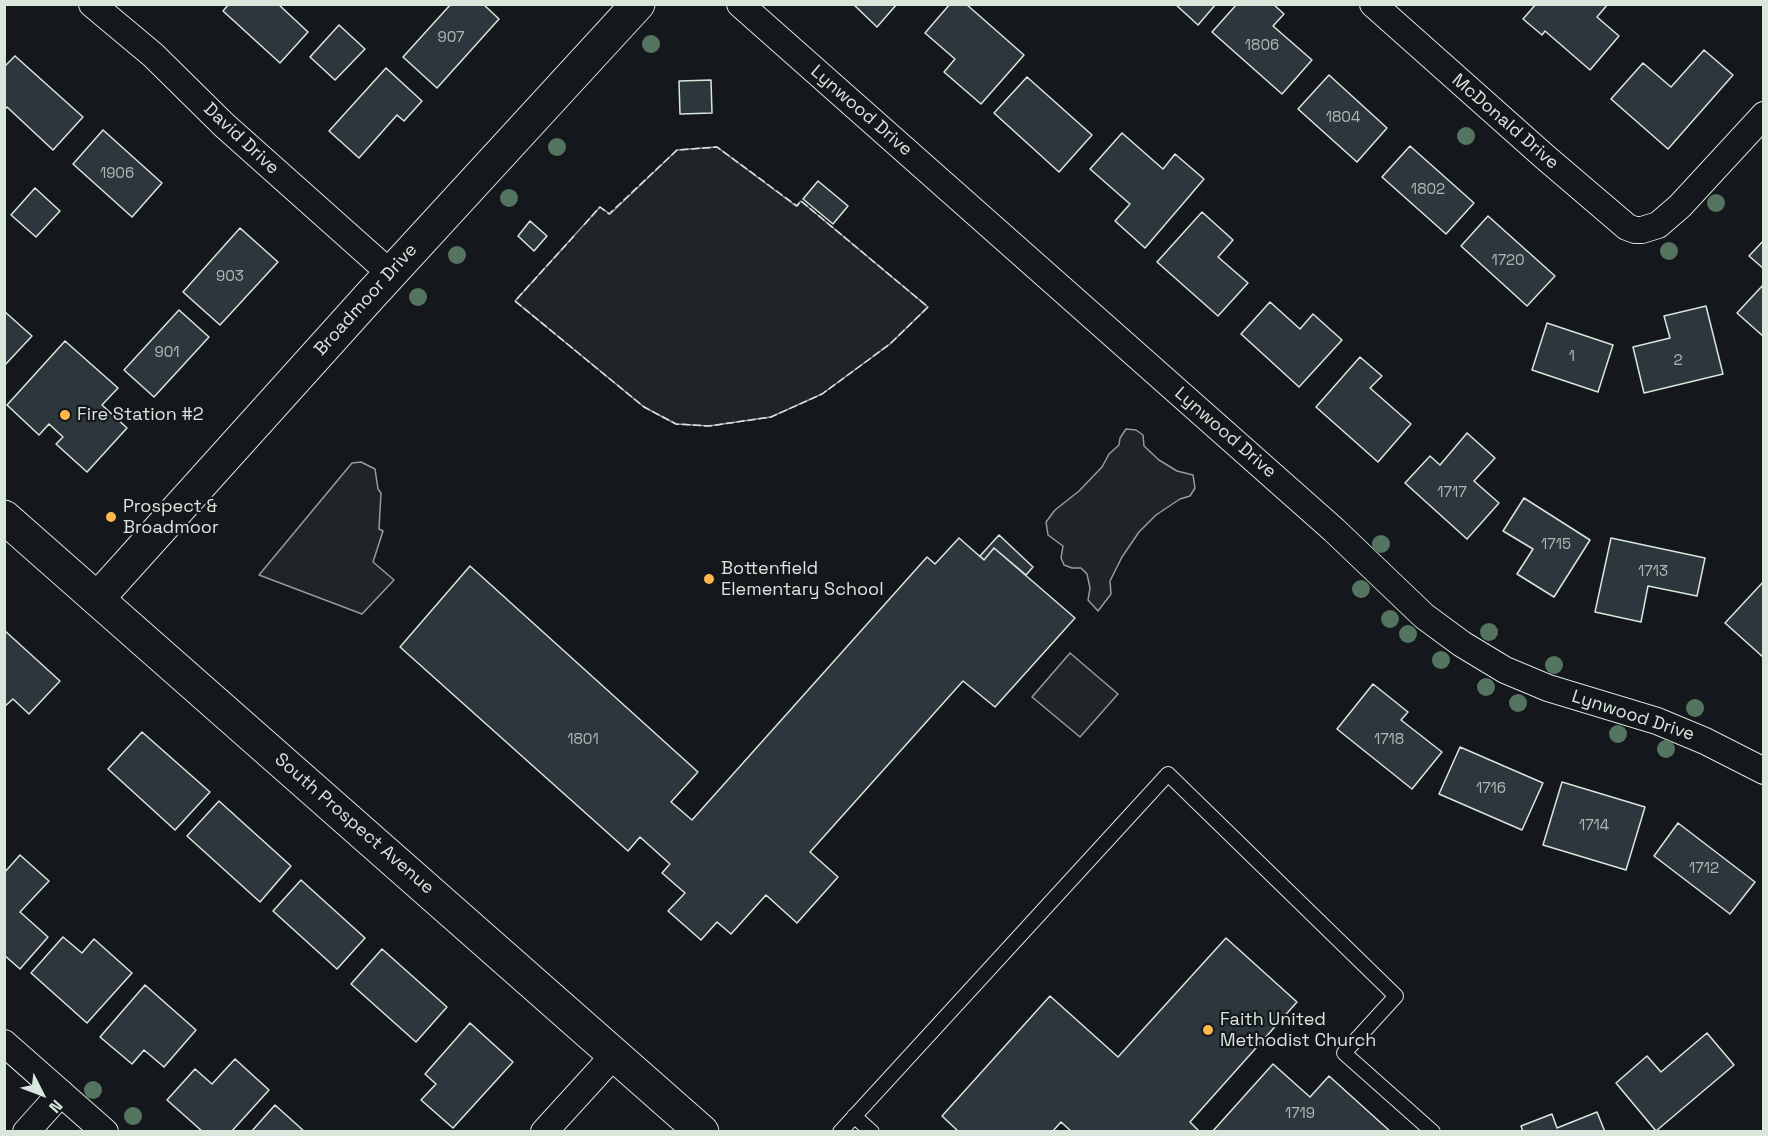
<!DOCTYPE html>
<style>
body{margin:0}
#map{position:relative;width:1768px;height:1136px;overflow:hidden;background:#14181c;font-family:"Space Grotesk",sans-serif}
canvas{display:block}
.frame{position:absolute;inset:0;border:6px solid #d8e6dc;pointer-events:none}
.north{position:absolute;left:12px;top:1064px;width:60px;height:60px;-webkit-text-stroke:4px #14181c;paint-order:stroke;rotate:132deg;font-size:16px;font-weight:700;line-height:24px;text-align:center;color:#d8e6dc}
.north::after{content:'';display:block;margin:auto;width:21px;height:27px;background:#d8e6dc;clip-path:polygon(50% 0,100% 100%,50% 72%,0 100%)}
</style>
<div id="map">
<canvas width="1768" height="1136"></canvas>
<div class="frame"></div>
<div class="north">N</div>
</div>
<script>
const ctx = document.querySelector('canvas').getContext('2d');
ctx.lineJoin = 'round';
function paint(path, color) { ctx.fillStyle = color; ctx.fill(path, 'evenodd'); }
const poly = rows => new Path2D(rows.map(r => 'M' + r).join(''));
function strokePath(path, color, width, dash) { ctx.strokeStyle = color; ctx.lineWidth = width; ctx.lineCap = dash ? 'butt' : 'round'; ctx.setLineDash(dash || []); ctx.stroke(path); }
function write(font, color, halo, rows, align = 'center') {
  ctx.font = font + ' "Space Grotesk",sans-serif'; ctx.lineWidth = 4.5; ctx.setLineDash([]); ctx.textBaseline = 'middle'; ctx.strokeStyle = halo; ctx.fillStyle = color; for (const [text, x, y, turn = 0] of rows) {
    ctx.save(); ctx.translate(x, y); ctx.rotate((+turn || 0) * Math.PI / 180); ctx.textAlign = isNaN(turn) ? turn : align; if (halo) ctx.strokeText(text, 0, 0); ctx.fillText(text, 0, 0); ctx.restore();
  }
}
const green = poly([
 [717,147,796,206,801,201,928,307,890,344,822,394,771,417,709,426,676,424,644,407,515,301,600,207,610,214,677,150,717,147],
 [1126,429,1136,430,1143,435,1144,446,1159,460,1177,471,1193,475,1195,488,1190,496,1180,499,1156,515,1139,532,1122,557,1110,581,1111,594,1098,611,1088,600,1090,588,1087,574,1081,568,1072,568,1064,565,1061,558,1063,546,1048,535,1046,522,1055,510,1079,491,1102,467,1109,454,1119,445,1120,438,1126,429],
 [361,462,375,469,378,489,381,493,379,529,383,531,373,562,394,580,362,614,259,575,352,463,361,462],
 [1070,653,1118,694,1080,737,1032,697,1070,653]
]);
paint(green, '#202428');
strokePath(green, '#939e99', 1.5);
const building = poly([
 [229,4,278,4,308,32,280,63,223,11,229,4],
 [451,4,483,4,499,19,437,88,403,57,451,4],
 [853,4,897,4,877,27,853,4],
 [950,4,966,4,1024,55,981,104,944,72,955,59,925,33,950,4],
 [1175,4,1216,4,1198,25,1175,4],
 [1237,4,1273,4,1284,14,1273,26,1312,60,1282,94,1212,32,1237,4],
 [1536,4,1608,4,1597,17,1619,36,1590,70,1545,31,1542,35,1523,19,1536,4],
 [339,25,365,49,335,80,310,57,339,25],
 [1704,50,1733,75,1668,149,1611,99,1643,63,1671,87,1704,50],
 [15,56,83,117,53,150,7,107,4,110,4,67,15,56],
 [386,68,422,101,404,121,397,115,359,158,329,131,386,68],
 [1329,75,1387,128,1357,162,1298,109,1329,75],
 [1027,77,1092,135,1059,172,994,113,1027,77],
 [711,80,712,113,680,114,679,81,711,80],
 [103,130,162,183,132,217,73,164,103,130],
 [1122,133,1163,169,1175,154,1204,179,1145,248,1115,221,1130,204,1090,169,1122,133],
 [1410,146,1474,203,1446,234,1382,177,1410,146],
 [818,181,848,206,833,224,803,199,818,181],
 [35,188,60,211,36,237,11,215,35,188],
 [1202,212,1233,240,1218,257,1248,283,1218,316,1157,262,1202,212],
 [1488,216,1555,276,1527,306,1461,246,1488,216],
 [530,221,547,236,534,251,518,236,530,221],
 [240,228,278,262,220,325,183,292,240,228],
 [1764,240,1764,269,1749,256,1764,240],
 [1764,284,1764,337,1737,313,1764,284],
 [1270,302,1300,329,1313,314,1342,340,1299,387,1241,334,1270,302],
 [1706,306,1723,374,1644,393,1633,347,1670,338,1664,316,1706,306],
 [179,310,209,337,154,397,124,370,179,310],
 [4,311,32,336,4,366,4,311],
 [1547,323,1613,345,1598,392,1532,370,1547,323],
 [65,341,118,388,102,405,127,428,87,472,56,444,63,437,49,424,39,435,7,405,65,341],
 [1360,357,1382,376,1370,388,1411,424,1378,462,1316,407,1360,357],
 [1467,433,1495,458,1474,481,1499,503,1467,539,1405,483,1430,456,1440,465,1467,433],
 [1524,498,1590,540,1554,597,1517,574,1533,549,1503,531,1524,498],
 [999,535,1033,567,1026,575,994,548,984,560,980,556,999,535],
 [959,538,984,560,994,548,1075,618,995,707,963,681,810,852,838,877,797,923,766,895,731,934,717,922,701,940,668,911,685,893,662,873,670,864,640,837,628,851,400,647,470,566,698,772,671,802,692,820,927,557,935,564,959,538],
 [1611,538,1705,558,1697,596,1648,586,1641,622,1595,612,1611,538],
 [1764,581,1764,657,1763,657,1725,623,1764,581],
 [4,630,60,681,29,714,13,699,4,707,4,630],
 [1373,684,1408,712,1401,720,1442,752,1412,789,1337,729,1373,684],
 [142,732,210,792,175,830,108,769,142,732],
 [1460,747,1543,783,1522,830,1439,794,1460,747],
 [1562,782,1645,807,1626,870,1543,845,1562,782],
 [219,801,291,866,260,902,187,836,219,801],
 [1678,823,1755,882,1730,914,1654,856,1678,823],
 [20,855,49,881,20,912,48,937,20,969,4,955,4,873,20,855],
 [301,880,365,938,337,969,273,911,301,880],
 [63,937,82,953,94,939,132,973,87,1023,31,973,63,937],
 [1226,938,1297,1002,1190,1122,1200,1132,1072,1132,1061,1122,1052,1132,959,1132,942,1116,1050,996,1118,1057,1226,938],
 [382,949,447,1007,416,1042,351,984,382,949],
 [145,985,196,1030,164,1067,144,1050,132,1064,100,1037,145,985],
 [470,1023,513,1062,453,1128,421,1100,436,1084,425,1074,470,1023],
 [1707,1033,1734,1065,1656,1131,1616,1083,1647,1056,1661,1072,1707,1033],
 [235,1059,269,1090,231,1132,203,1132,167,1100,195,1069,212,1084,235,1059],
 [1273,1064,1310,1097,1329,1076,1391,1132,1212,1132,1273,1064],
 [275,1105,305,1132,251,1132,275,1105],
 [1597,1112,1605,1132,1523,1132,1521,1126,1552,1114,1557,1128,1597,1112]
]);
paint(building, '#2c363c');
strokePath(building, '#d8e6dc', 1.5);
const service = poly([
 [854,1116,872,1132],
 [840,1132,1168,774,1396,996,1344,1053,1433,1132]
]);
const minor = poly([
 [92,4,153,55,224,125,390,273],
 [740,4,1334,530,1424,616,1462,644,1505,670,1548,688,1657,721,1705,741,1764,771],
 [1373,4,1545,157,1627,227,1635,230,1642,230,1658,225,1680,206,1764,115],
 [4,1043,105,1132],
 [26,1132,61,1093],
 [544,1132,615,1054]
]);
const tertiary = poly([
 [98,598,369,297,638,4]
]);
const secondary = poly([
 [4,517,702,1132]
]);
strokePath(service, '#d8e6dc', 16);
strokePath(minor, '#d8e6dc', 28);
strokePath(tertiary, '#d8e6dc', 35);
strokePath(secondary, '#d8e6dc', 35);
strokePath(service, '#14181c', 14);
strokePath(minor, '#14181c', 26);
strokePath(tertiary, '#14181c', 33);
strokePath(secondary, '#14181c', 33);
strokePath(poly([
 [574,236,515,301,644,407,676,424,709,426,771,417,822,394,890,344,928,307,801,201,797,206,717,147,677,150,609,214,600,207,583,226]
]), '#d8e6dc', 1.5, [8, 3]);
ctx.fillStyle = '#55745f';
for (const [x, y] of [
 [651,44],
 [1466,136],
 [557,147],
 [509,198],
 [1716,203],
 [1669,251],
 [457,255],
 [418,297],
 [1381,544],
 [1361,589],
 [1390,619],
 [1489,632],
 [1408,634],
 [1441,660],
 [1554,665],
 [1486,687],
 [1518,703],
 [1695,708],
 [1618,734],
 [1666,749],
 [93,1090],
 [133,1116]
]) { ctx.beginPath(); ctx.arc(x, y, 9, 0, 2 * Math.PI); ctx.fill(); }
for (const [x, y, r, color] of [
 [65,415,6,"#ffb74d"],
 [111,517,6,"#ffb74d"],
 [709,579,6,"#ffb74d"],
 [1208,1030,6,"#ffb74d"]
]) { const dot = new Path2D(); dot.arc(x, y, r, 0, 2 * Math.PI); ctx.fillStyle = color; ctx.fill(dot); strokePath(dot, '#14181c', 2); }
write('15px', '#adbab4', null, [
 ["907",451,38],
 ["1806",1262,46],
 ["1804",1343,118],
 ["1906",117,174],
 ["1802",1428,190],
 ["1720",1508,261],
 ["903",230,277],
 ["901",167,353],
 ["1",1572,357],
 ["2",1678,361],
 ["1717",1452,493],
 ["1715",1556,545],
 ["1713",1653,572],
 ["1801",583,740],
 ["1718",1389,740],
 ["1716",1491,789],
 ["1714",1594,826],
 ["1712",1704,869],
 ["1719",1300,1114]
]);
write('18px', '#d8e6dc', '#14181c', [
 ["Lynwood Drive",861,111,41],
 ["McDonald Drive",1505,122,41],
 ["David Drive",241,139,43],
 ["Broadmoor Drive",366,300,-48],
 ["Lynwood Drive",1225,433,41],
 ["Lynwood Drive",1633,716,18],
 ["South Prospect Avenue",354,824,41]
]);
write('18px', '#d8e6dc', '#14181c', [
 ["Fire Station #2",77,415],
 ["Prospect &",123,507],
 ["Broadmoor",123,528],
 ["Bottenfield",721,569],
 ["Elementary School",721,590],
 ["Faith United",1220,1020],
 ["Methodist Church",1220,1041]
], 'left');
</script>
